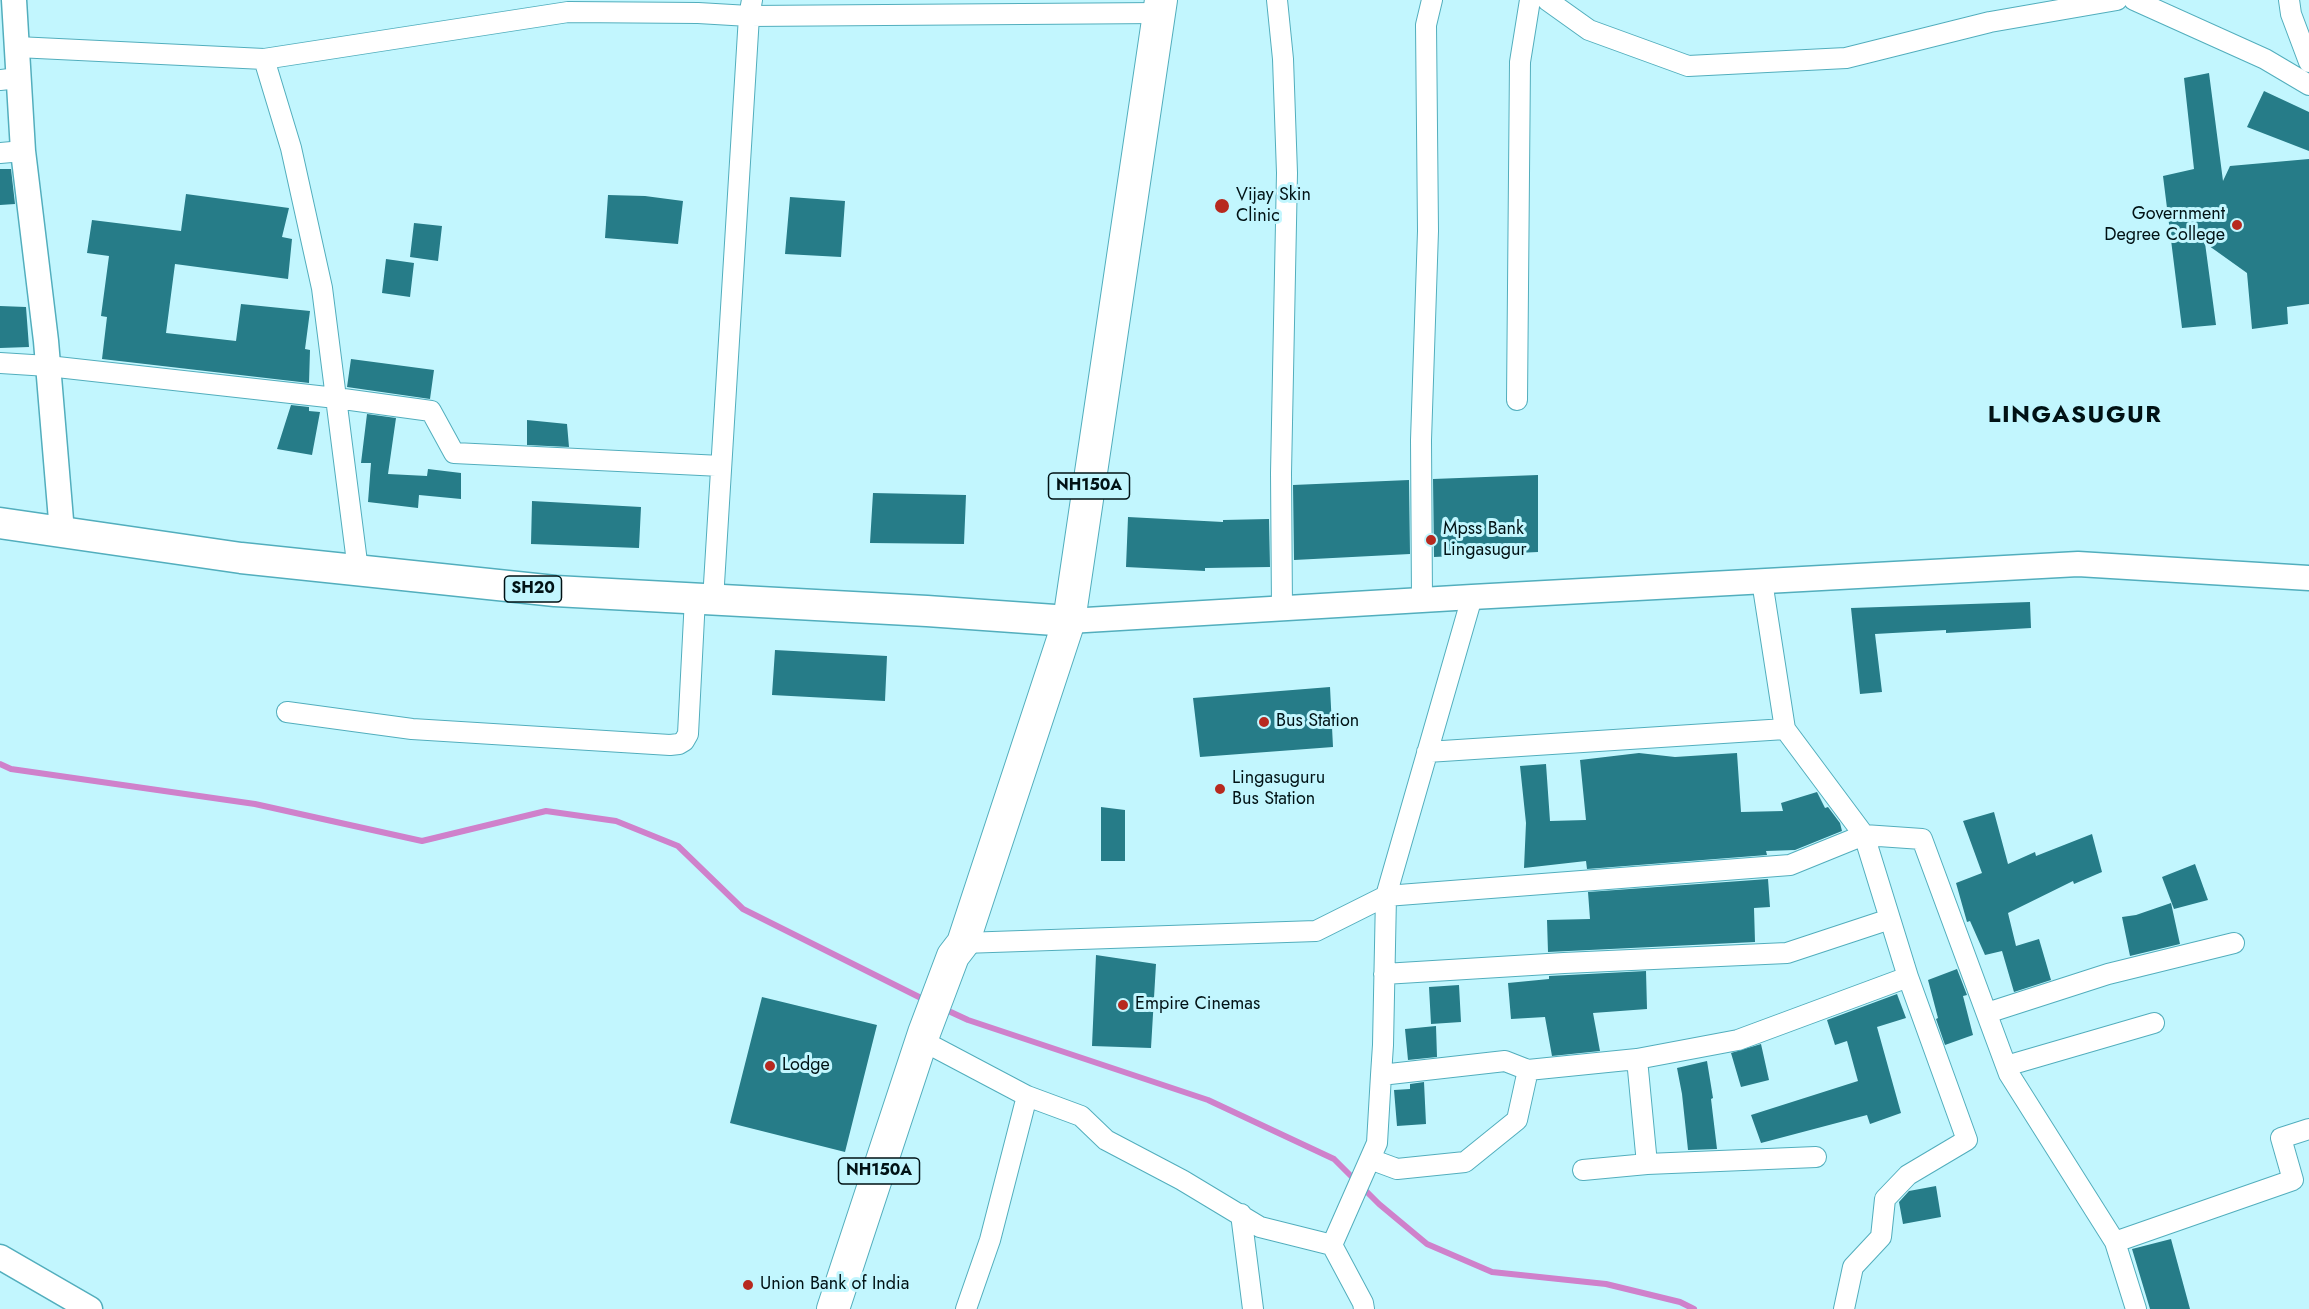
<!DOCTYPE html>
<style>
body{margin:0}
canvas{display:block;background:#c2f6fe}
</style>
<canvas width="2309" height="1309"></canvas>
<script>
const ctx = document.querySelector('canvas').getContext('2d');
ctx.lineJoin = 'round';
const poly = rows => new Path2D(rows.map(r => 'M' + r).join(''));
function strokePath(path, color, width, dash) { ctx.strokeStyle = color; ctx.lineWidth = width; ctx.lineCap = dash ? 'butt' : 'round'; ctx.setLineDash(dash || []); ctx.stroke(path); }
function paint(path, color) { ctx.fillStyle = color; ctx.fill(path, 'evenodd'); }
function write(font, color, halo, rows, align = 'center') {
  ctx.font = font + ' Jost,sans-serif'; ctx.lineWidth = 6; ctx.setLineDash([]); ctx.textBaseline = 'middle'; ctx.strokeStyle = halo; ctx.fillStyle = color; for (const [text, x, y, turn = 0] of rows) {
    ctx.save(); ctx.translate(x, y); ctx.rotate((+turn || 0) * Math.PI / 180); ctx.textAlign = isNaN(turn) ? turn : align; if (halo) ctx.strokeText(text, 0, 0); ctx.fillText(text, 0, 0); ctx.restore();
  }
}
strokePath(poly([
 [0,764,11,769,255,804,422,841,546,811,616,821,678,846,743,909,927,1001],
 [942,1008,968,1020,1208,1100,1334,1159,1379,1204,1427,1244,1492,1272,1606,1284,1680,1302,1694,1309]
]), '#cf81cb', 6);
paint(poly([
 [2209,73,2223,181,2230,166,2309,159,2309,304,2287,307,2288,324,2252,329,2247,273,2205,243,2216,325,2182,328,2163,176,2194,169,2184,78],
 [2264,91,2309,112,2309,151,2247,127],
 [0,169,11,169,15,204,0,205],
 [186,194,289,208,282,237,292,239,288,279,175,264,166,333,236,341,241,304,310,311,305,349,310,350,309,383,102,359,107,317,101,316,109,256,87,253,92,220,181,231],
 [608,195,645,196,683,201,678,244,605,238],
 [790,197,845,201,841,257,785,254],
 [414,223,442,226,438,261,410,257],
 [386,259,414,263,410,297,382,293],
 [0,306,26,307,29,347,0,348],
 [351,359,434,370,430,399,347,387],
 [291,405,309,407,309,411,320,412,312,455,277,449],
 [367,414,396,418,388,474,427,476,428,469,461,473,461,499,419,495,418,508,368,502,371,463,361,463],
 [527,420,567,424,569,447,527,445],
 [1538,475,1538,552,1434,557,1433,479],
 [1409,480,1410,554,1294,560,1293,485],
 [873,493,966,495,964,544,870,543],
 [532,501,641,507,639,548,531,544],
 [1128,517,1223,522,1223,520,1269,519,1270,567,1205,568,1205,571,1126,567],
 [2030,602,2031,628,1946,633,1946,630,1875,634,1882,692,1860,694,1851,608],
 [775,650,887,656,885,701,772,695],
 [1330,687,1333,747,1200,757,1193,698],
 [1639,753,1675,757,1737,753,1741,812,1783,811,1781,803,1817,792,1825,808,1828,807,1840,823,1842,831,1795,850,1766,851,1767,855,1587,869,1586,861,1524,868,1526,823,1520,766,1546,764,1550,821,1586,820,1580,760],
 [1101,807,1125,810,1125,861,1101,861],
 [1994,812,2008,864,2035,852,2036,856,2092,834,2102,872,2074,884,2073,881,2008,913,2016,946,2039,939,2051,980,2014,992,2002,951,1985,955,1970,921,1967,922,1956,883,1982,873,1963,821],
 [2195,864,2208,900,2174,909,2162,877],
 [1768,879,1770,907,1754,908,1755,942,1548,952,1547,920,1590,919,1588,892],
 [2171,903,2180,944,2130,956,2122,917,2136,915],
 [1096,955,1156,964,1151,1048,1092,1046],
 [1957,969,1967,995,1963,996,1973,1035,1945,1045,1936,1019,1938,1018,1928,980],
 [1646,971,1647,1009,1593,1013,1600,1051,1552,1056,1545,1017,1511,1019,1508,983,1549,979,1549,976],
 [1459,985,1461,1022,1431,1024,1429,987],
 [1897,994,1906,1018,1877,1027,1901,1113,1870,1124,1867,1115,1761,1143,1751,1115,1858,1081,1847,1041,1835,1045,1827,1020],
 [762,997,877,1025,845,1152,730,1123],
 [1436,1026,1437,1057,1408,1060,1405,1029],
 [1761,1044,1769,1080,1741,1087,1731,1053],
 [1707,1061,1713,1098,1711,1099,1717,1149,1688,1150,1682,1094,1677,1068],
 [1424,1082,1426,1124,1397,1126,1394,1090,1410,1089,1410,1084],
 [1936,1186,1941,1217,1903,1224,1899,1202,1909,1191],
 [2171,1239,2190,1309,2150,1309,2132,1249]
]), '#267c88');
const minor = poly([
 [1277,0,1283,59,1287,173,1281,473,1282,609],
 [1547,0,1589,30,1688,66,1846,58,1990,22,2117,0],
 [2134,0,2265,59,2309,85],
 [2289,0,2291,14,2309,62],
 [17,47,264,59,291,148,322,288,336,398,431,411,454,453,721,466],
 [264,59,568,12,698,13,749,16,752,0],
 [0,80,19,78],
 [0,153,23,151],
 [0,363,48,366,336,398,358,570],
 [1517,400,1520,62,1530,0],
 [1762,581,1785,729,1864,835,1922,839,2009,1074,2115,1242,2136,1309],
 [713,600,749,16,1159,13],
 [1422,600,1421,440,1428,231,1426,25,1432,0],
 [287,712,412,729,670,745,679,744,684,741,688,734,695,598],
 [1427,752,1785,729],
 [963,943,1316,931,1386,896,1472,597],
 [1384,974,1564,963,1787,953,1890,919],
 [1987,1013,2108,974,2234,943],
 [923,1041,1027,1096,1081,1116,1106,1140,1182,1180,1260,1227,1332,1245,1363,1303,1364,1309],
 [1637,1059,1647,1164,1816,1157],
 [2006,1066,2154,1023],
 [1370,1159,1397,1169,1465,1162,1517,1120,1528,1070],
 [1583,1170,1647,1164],
 [1241,1214,1253,1309],
 [2115,1242,2293,1180,2281,1138,2309,1129],
 [1332,1245,1377,1143,1381,1075,1383,1045,1386,896,1790,865,1864,835,1908,977,1738,1040,1637,1059,1528,1070,1505,1061,1381,1075],
 [966,1309,990,1240,1027,1096],
 [1844,1309,1853,1267,1881,1237,1885,1199,1908,1175,1967,1140,1908,977]
]);
const tertiary = poly([
 [14,0,23,151,46,341,62,532],
 [1069,621,1472,597,2078,564,2309,578],
 [0,1257,90,1309]
]);
const primary = poly([
 [0,523,241,558,555,591,927,611,1069,621]
]);
const trunk = poly([
 [833,1309,924,1033,953,956,963,943,1069,621,1161,0]
]);
strokePath(minor, '#52aebd', 22);
strokePath(tertiary, '#52aebd', 27);
strokePath(primary, '#52aebd', 33);
strokePath(trunk, '#52aebd', 34);
strokePath(minor, '#fff', 20);
strokePath(tertiary, '#fff', 24);
strokePath(primary, '#fff', 30);
strokePath(trunk, '#fff', 32);
for (const [x, y, r, color] of [
 [1222,206,8,"#b7291f"],
 [2237,225,6,"#b7291f"],
 [1431,540,6,"#b7291f"],
 [1264,722,6,"#b7291f"],
 [1220,789,6,"#b7291f"],
 [1123,1005,6,"#b7291f"],
 [770,1066,6,"#b7291f"],
 [748,1285,6,"#b7291f"]
]) { const dot = new Path2D(); dot.arc(x, y, r, 0, 2 * Math.PI); ctx.fillStyle = color; ctx.fill(dot); strokePath(dot, '#c2f6fe', 2); }
for (const [x, y, w] of [
 [1089,486,81],
 [533,589,57],
 [879,1171,81]
]) { const box = new Path2D(); box.roundRect(x - w / 2, y - 13, w, 26, 4.5); ctx.fillStyle = '#c2f6fe'; ctx.fill(box); strokePath(box, '#011215', 1.5); }
write('bold 16px', '#011215', null, [
 ["NH150A",1089,486],
 ["SH20",533,589],
 ["NH150A",879,1171]
]);
write('18px', '#011215', '#c2f6fe', [
 ["Vijay Skin",1236,196],
 ["Clinic",1236,217],
 ["Government",2225,215,"right"],
 ["Degree College",2225,236,"right"],
 ["Mpss Bank",1443,530],
 ["Lingasugur",1443,551],
 ["Bus Station",1276,722],
 ["Lingasuguru",1232,779],
 ["Bus Station",1232,800],
 ["Empire Cinemas",1135,1005],
 ["Lodge",782,1066],
 ["Union Bank of India",760,1285]
], 'left');
ctx.letterSpacing = '1.5px';
write('bold 24px', '#011215', '#c2f6fe', [
 ["LINGASUGUR",2075,416]
]);
ctx.letterSpacing = '0px';
</script>
